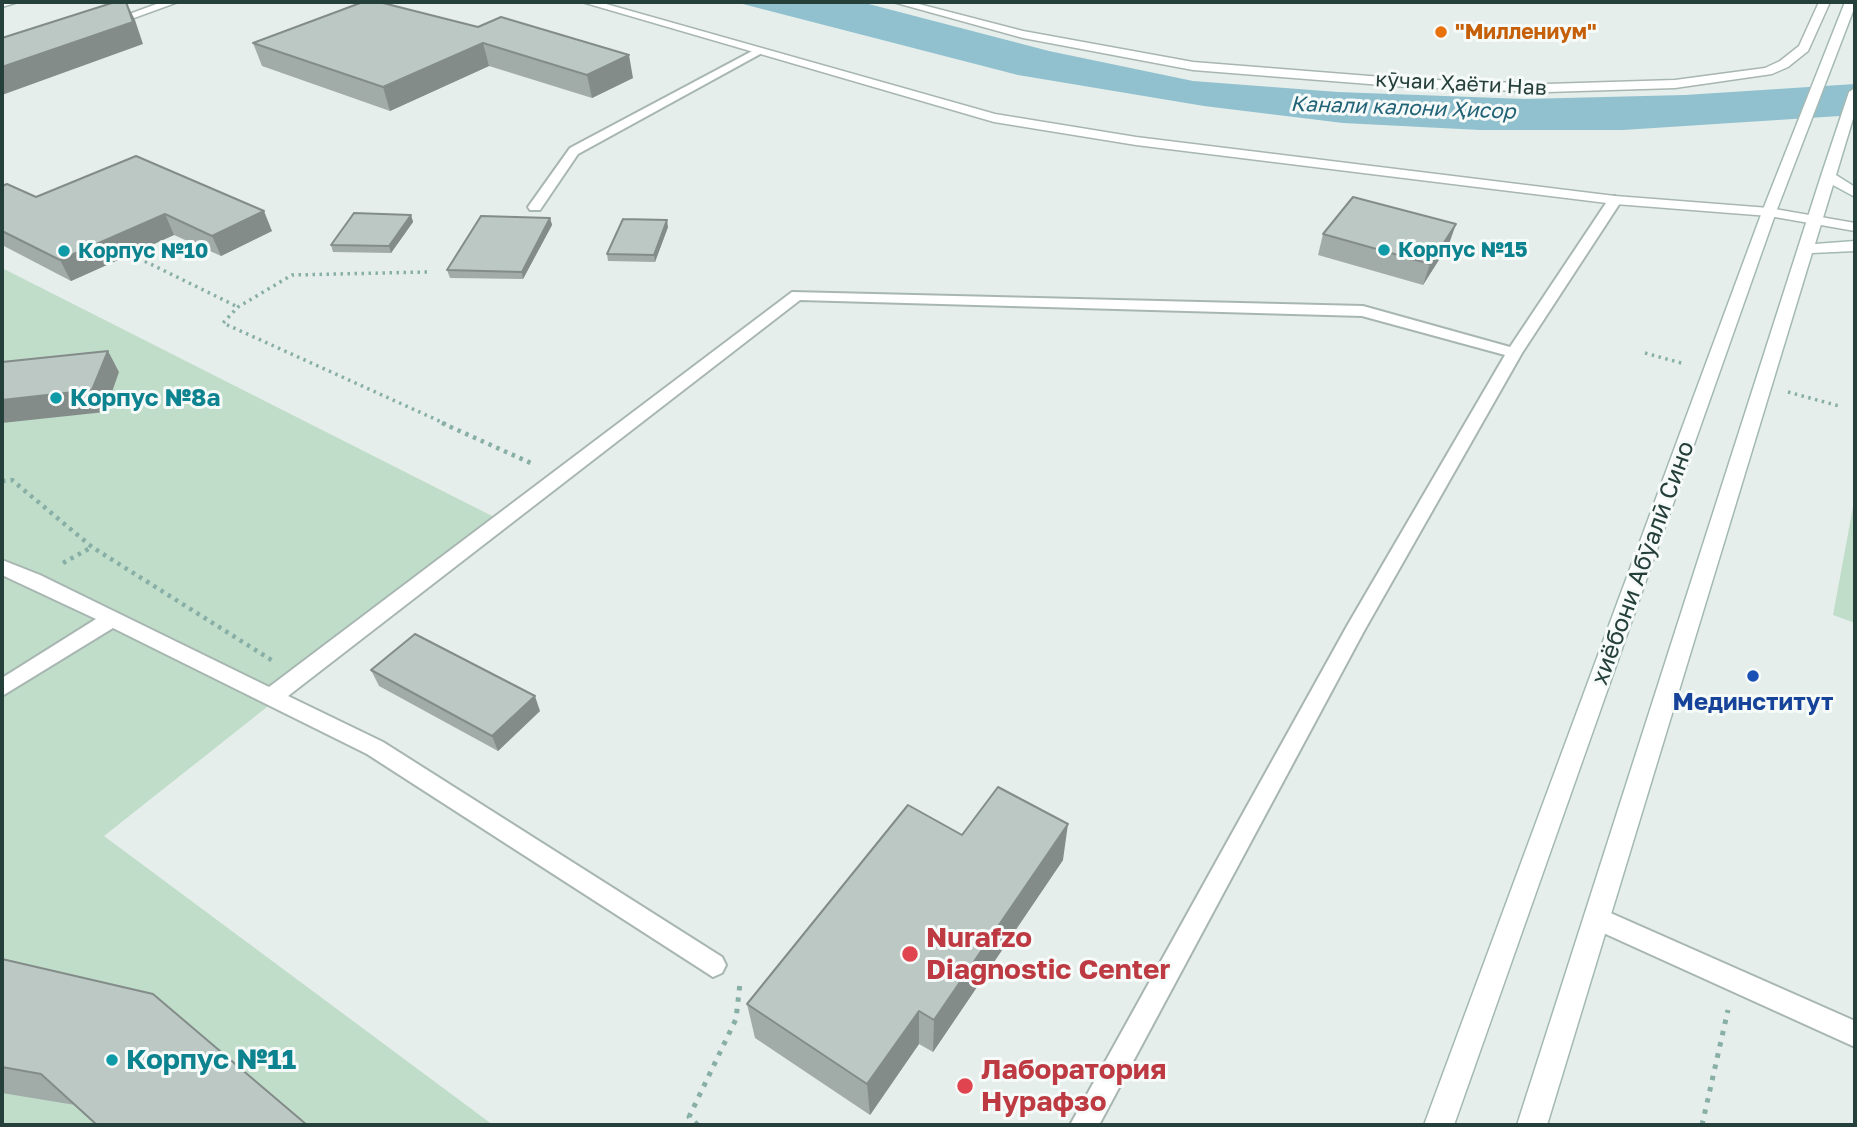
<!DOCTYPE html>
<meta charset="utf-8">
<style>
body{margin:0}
#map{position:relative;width:1857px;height:1127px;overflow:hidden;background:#e5eeeb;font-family:"Golos Text",sans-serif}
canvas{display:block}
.frame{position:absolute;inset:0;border:4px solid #253f3a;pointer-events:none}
</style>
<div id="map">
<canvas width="1857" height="1127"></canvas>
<div class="frame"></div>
</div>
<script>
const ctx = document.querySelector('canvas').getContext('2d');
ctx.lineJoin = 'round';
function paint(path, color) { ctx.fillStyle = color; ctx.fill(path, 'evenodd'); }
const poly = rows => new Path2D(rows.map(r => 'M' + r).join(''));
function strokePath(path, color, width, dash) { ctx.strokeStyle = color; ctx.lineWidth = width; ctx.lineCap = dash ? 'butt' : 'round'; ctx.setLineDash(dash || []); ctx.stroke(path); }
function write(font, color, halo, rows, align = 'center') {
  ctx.font = font + ' "Golos Text",sans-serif'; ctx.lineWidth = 6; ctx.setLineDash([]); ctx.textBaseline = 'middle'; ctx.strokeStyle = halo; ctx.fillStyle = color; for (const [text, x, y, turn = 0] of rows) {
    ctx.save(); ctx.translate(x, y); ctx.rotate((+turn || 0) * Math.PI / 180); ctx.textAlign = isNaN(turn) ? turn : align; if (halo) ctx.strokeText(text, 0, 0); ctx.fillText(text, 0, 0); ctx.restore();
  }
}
paint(poly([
 [2,268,502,521,104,836,493,1125,2,1125],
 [1855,496,1855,623,1833,615]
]), '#c0ddca');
paint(poly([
 [735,2,861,2,1049,51,1193,81,1338,92,1525,99,1685,95,1855,84,1855,115,1623,130,1480,130,1343,123,1204,106,1018,75]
]), '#91c0cf');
const service = poly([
 [758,48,764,51,762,53,578,154,540,210,530,210,528,207,570,148,758,48],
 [1615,196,1622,200,1522,353,1364,631,1099,1125,1070,1125,1347,626,1505,355,1362,316,800,300,288,696,383,742,722,957,726,965,722,973,713,977,367,754,113,628,2,696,2,678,96,619,2,575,2,560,40,575,269,687,792,292,1363,306,1510,347,1610,197,1615,196],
 [1597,907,1855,1021,1855,1047,1588,926,1585,918,1588,910,1597,907]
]);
const minor = poly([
 [2,2,18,2,2,7,2,2],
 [162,2,178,2,112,26,102,24,162,2],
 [582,2,599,2,995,114,1136,137,1615,196,1769,208,1855,223,1855,231,1769,216,1615,204,1136,145,994,122,582,2],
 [893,2,911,2,1023,31,1193,62,1407,79,1547,84,1675,80,1765,68,1780,61,1799,46,1819,2,1830,2,1808,51,1788,67,1772,74,1675,88,1547,92,1407,87,1193,70,1023,38,893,2]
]);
const secondary = poly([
 [1845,2,1855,2,1855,6,1776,212,1454,1125,1424,1125,1762,212,1845,2],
 [1855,88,1855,112,1836,175,1855,187,1855,197,1833,185,1815,244,1855,241,1855,251,1812,253,1547,1125,1517,1125,1821,176,1849,92,1855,88]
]);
strokePath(service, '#a8b6b2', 4);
strokePath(minor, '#a8b6b2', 3);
strokePath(secondary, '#a4b9b3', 3);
strokePath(poly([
 [126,252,238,307],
 [427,272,292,275,238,307,223,323,446,424],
 [1645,353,1685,364],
 [1788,392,1839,406]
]), '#88afa6', 3.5, [2.5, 4.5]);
strokePath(poly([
 [442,423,533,464],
 [2,481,12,480,92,547,273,661],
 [63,563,92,547]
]), '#88afa6', 4.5, [3.5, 5]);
strokePath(poly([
 [698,1125,689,1117,736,1019,740,983],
 [1702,1125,1728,1010]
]), '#88afa6', 5, [4.5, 7]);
paint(service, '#fff');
paint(minor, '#fff');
paint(secondary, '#fff');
paint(poly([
 [363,2,633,78,592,98,489,66,390,111,262,66,253,43],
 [136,156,272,231,221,256,174,235,71,281,2,245,2,186,36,197],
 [411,215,413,222,391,253,333,252,331,245],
 [550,218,552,225,523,279,450,278,447,270],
 [668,227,655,262,608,261,607,254],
 [1323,234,1449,244,1423,285,1318,255],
 [371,670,540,711,498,751,379,686],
 [962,835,1063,860,933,1052,919,1044,870,1115,755,1038,747,1004],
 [2,959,75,1105,2,1093]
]), '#a1aca9');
paint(poly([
 [126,2,135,20,143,44,2,95,2,67],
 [483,43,489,66,390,111,383,87],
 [629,55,633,78,592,98,587,75],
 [264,211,272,231,221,256,212,236],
 [165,214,174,235,71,281,60,260],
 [411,215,413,222,391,253,389,246],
 [550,218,552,225,523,279,522,272],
 [667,220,668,227,655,262,654,255],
 [1456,224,1449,244,1423,285,1430,264],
 [108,351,119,372,105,412,2,423,2,400],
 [535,696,540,711,498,751,492,736],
 [1068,824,1063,860,933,1052,934,1020],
 [919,1011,919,1044,870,1115,867,1084]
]), '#838c89');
const building = poly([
 [115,2,126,2,133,22,2,67,2,38,115,2],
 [363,2,379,2,478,27,501,17,629,55,587,75,483,43,383,87,253,43,363,2],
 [136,156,264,211,212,236,165,214,60,260,2,231,2,186,7,184,36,197,136,156],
 [1353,197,1456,224,1430,264,1323,234,1353,197],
 [354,213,411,215,389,246,331,245,354,213],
 [481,216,550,218,522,272,447,270,481,216],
 [623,219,667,220,654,255,607,254,623,219],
 [108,351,92,390,2,400,2,362,108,351],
 [415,634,535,696,492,736,371,670,415,634],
 [998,787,1068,824,934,1020,919,1011,867,1084,747,1004,908,805,962,835,998,787],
 [2,959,153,994,307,1125,97,1125,41,1074,2,1067,2,959]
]);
paint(building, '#bbc8c4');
strokePath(building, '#838c89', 2);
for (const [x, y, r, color] of [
 [1441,32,7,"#e8710a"],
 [1384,250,7,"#0f9aa8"],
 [64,251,7,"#0f9aa8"],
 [56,398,7,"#0f9aa8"],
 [1753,676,7,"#1a4fb4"],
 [910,954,9,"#e0444e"],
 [112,1060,7,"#0f9aa8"],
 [965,1086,9,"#e0444e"]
]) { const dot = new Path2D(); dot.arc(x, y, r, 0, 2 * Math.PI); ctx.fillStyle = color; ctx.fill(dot); strokePath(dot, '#f6faf8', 2.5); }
write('bold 21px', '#c56008', '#f6faf8', [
 ["\"Миллениум\"",1455,32]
], 'left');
write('21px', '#253f3a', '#f6faf8', [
 ["кӯчаи Ҳаёти Нав",1461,84,3]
]);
write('italic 21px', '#226378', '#f6faf8', [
 ["Канали калони Ҳисор",1403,108,2]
]);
write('bold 21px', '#0d838f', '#f6faf8', [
 ["Корпус №15",1398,250],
 ["Корпус №10",78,251]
], 'left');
write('bold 24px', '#0d838f', '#f6faf8', [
 ["Корпус №8а",70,398]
], 'left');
write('24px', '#253f3a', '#f6faf8', [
 ["хиёбони Абӯалӣ Сино",1643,563,-70]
]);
write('bold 24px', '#164399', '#f6faf8', [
 ["Мединститут",1753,702]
]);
write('bold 28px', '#be3a42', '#f6faf8', [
 ["Nurafzo",926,938],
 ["Diagnostic Center",926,970],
 ["Лаборатория",981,1070],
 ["Нурафзо",981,1102]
], 'left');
write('bold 28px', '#0d838f', '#f6faf8', [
 ["Корпус №11",126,1060]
], 'left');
</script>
